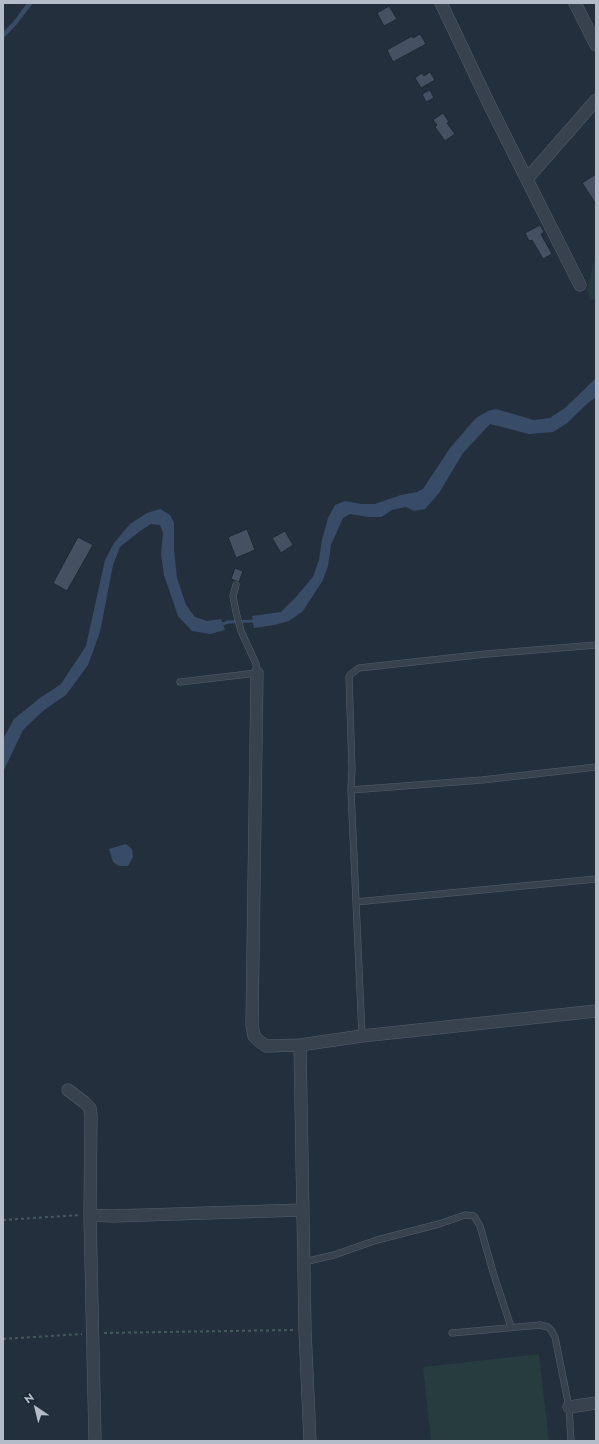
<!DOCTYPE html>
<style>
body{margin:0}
#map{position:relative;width:599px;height:1444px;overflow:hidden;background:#242f3e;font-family:Jost,sans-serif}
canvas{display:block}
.frame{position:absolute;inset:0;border:4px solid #b4bcc9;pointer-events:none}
.north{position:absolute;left:16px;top:1388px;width:40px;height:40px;-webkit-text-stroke:3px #1d2633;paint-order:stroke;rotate:325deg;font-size:11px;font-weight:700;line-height:16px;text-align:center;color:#b4bcc9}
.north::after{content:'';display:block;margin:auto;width:14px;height:18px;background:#b4bcc9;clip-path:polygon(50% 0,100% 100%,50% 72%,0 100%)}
</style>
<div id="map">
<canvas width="599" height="1444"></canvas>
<div class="frame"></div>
<div class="north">N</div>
</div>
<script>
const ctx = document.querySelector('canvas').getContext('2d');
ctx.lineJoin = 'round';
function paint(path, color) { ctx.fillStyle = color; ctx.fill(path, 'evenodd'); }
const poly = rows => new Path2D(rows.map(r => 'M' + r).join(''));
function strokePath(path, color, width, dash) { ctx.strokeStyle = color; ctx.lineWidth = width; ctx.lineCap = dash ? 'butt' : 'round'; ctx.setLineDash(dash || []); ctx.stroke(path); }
paint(poly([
 [596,260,596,299,590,300,588,288,593,264],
 [539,1354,549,1441,431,1441,423,1367]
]), '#263c3f');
paint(poly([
 [27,3,33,3,17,24,3,39,3,32,14,21],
 [596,378,596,397,588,403,566,424,553,432,529,434,490,424,463,453,439,493,425,509,414,511,406,507,392,510,381,517,368,517,350,514,343,518,331,545,328,566,323,580,303,611,289,621,274,625,254,628,252,616,281,612,295,598,313,577,319,560,322,540,328,518,335,505,345,501,361,504,375,504,401,495,417,492,423,489,450,448,476,418,488,411,496,409,534,420,550,418,566,407],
 [160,509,170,515,174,523,174,549,177,578,186,605,195,617,207,621,221,619,225,630,210,634,192,631,178,616,164,575,161,554,163,533,160,525,151,524,140,531,120,547,113,565,100,632,88,665,66,695,44,710,23,730,3,772,3,739,14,719,40,698,61,684,86,646,105,560,114,543,130,524,147,513],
 [126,844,132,849,133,857,128,866,119,866,113,862,109,849]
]), '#394c67');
strokePath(poly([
 [220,625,228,622,256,621]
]), '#394c67', 3);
const building = poly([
 [389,6,397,19,384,26,377,13,389,6],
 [420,34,426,44,393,62,387,50,412,36,413,38,420,34],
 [430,72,435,80,421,88,415,78,422,73,424,76,430,72],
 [430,90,434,98,426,102,422,94,430,90],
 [443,113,449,122,447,123,455,134,445,141,435,127,437,125,433,120,443,113],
 [596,174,596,204,582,183,596,174],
 [540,225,544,232,541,234,552,254,543,259,532,240,529,241,525,233,540,225],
 [247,529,255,550,236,558,228,537,247,529],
 [285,531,293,545,281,553,272,538,285,531],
 [78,537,93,545,67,591,53,583,78,537],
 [235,568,243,571,239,582,231,579,235,568]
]);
paint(building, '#455162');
strokePath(building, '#1f2835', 1);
const lane = poly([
 [180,682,257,673,256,664,241,631,236,612,233,596,236,585],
 [351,790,482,780,596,767],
 [356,902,596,879],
 [362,1036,351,790,352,769,349,677,351,674,359,668,486,654,596,645],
 [304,1262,334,1255,377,1240,439,1224,465,1215,474,1216,480,1226,493,1272,511,1327],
 [452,1333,540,1325,548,1327,551,1330,555,1337,569,1407,571,1441]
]);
const street = poly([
 [441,3,490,106,580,285],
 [575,3,596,45],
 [527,179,596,100],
 [257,673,252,1025,254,1036,259,1041,266,1046,300,1045,362,1036,596,1011],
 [300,1045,305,1330,310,1441],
 [68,1090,84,1102,90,1108,91,1116,90,1215,95,1441],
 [90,1215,113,1216,302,1210],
 [569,1407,596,1403]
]);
strokePath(lane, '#565f6c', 7);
strokePath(street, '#565f6c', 13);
strokePath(poly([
 [3,1220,80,1215],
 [104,1333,293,1330],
 [3,1339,82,1334]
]), '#44595c', 2, [3, 3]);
strokePath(lane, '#38414e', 6);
strokePath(street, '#38414e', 12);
</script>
